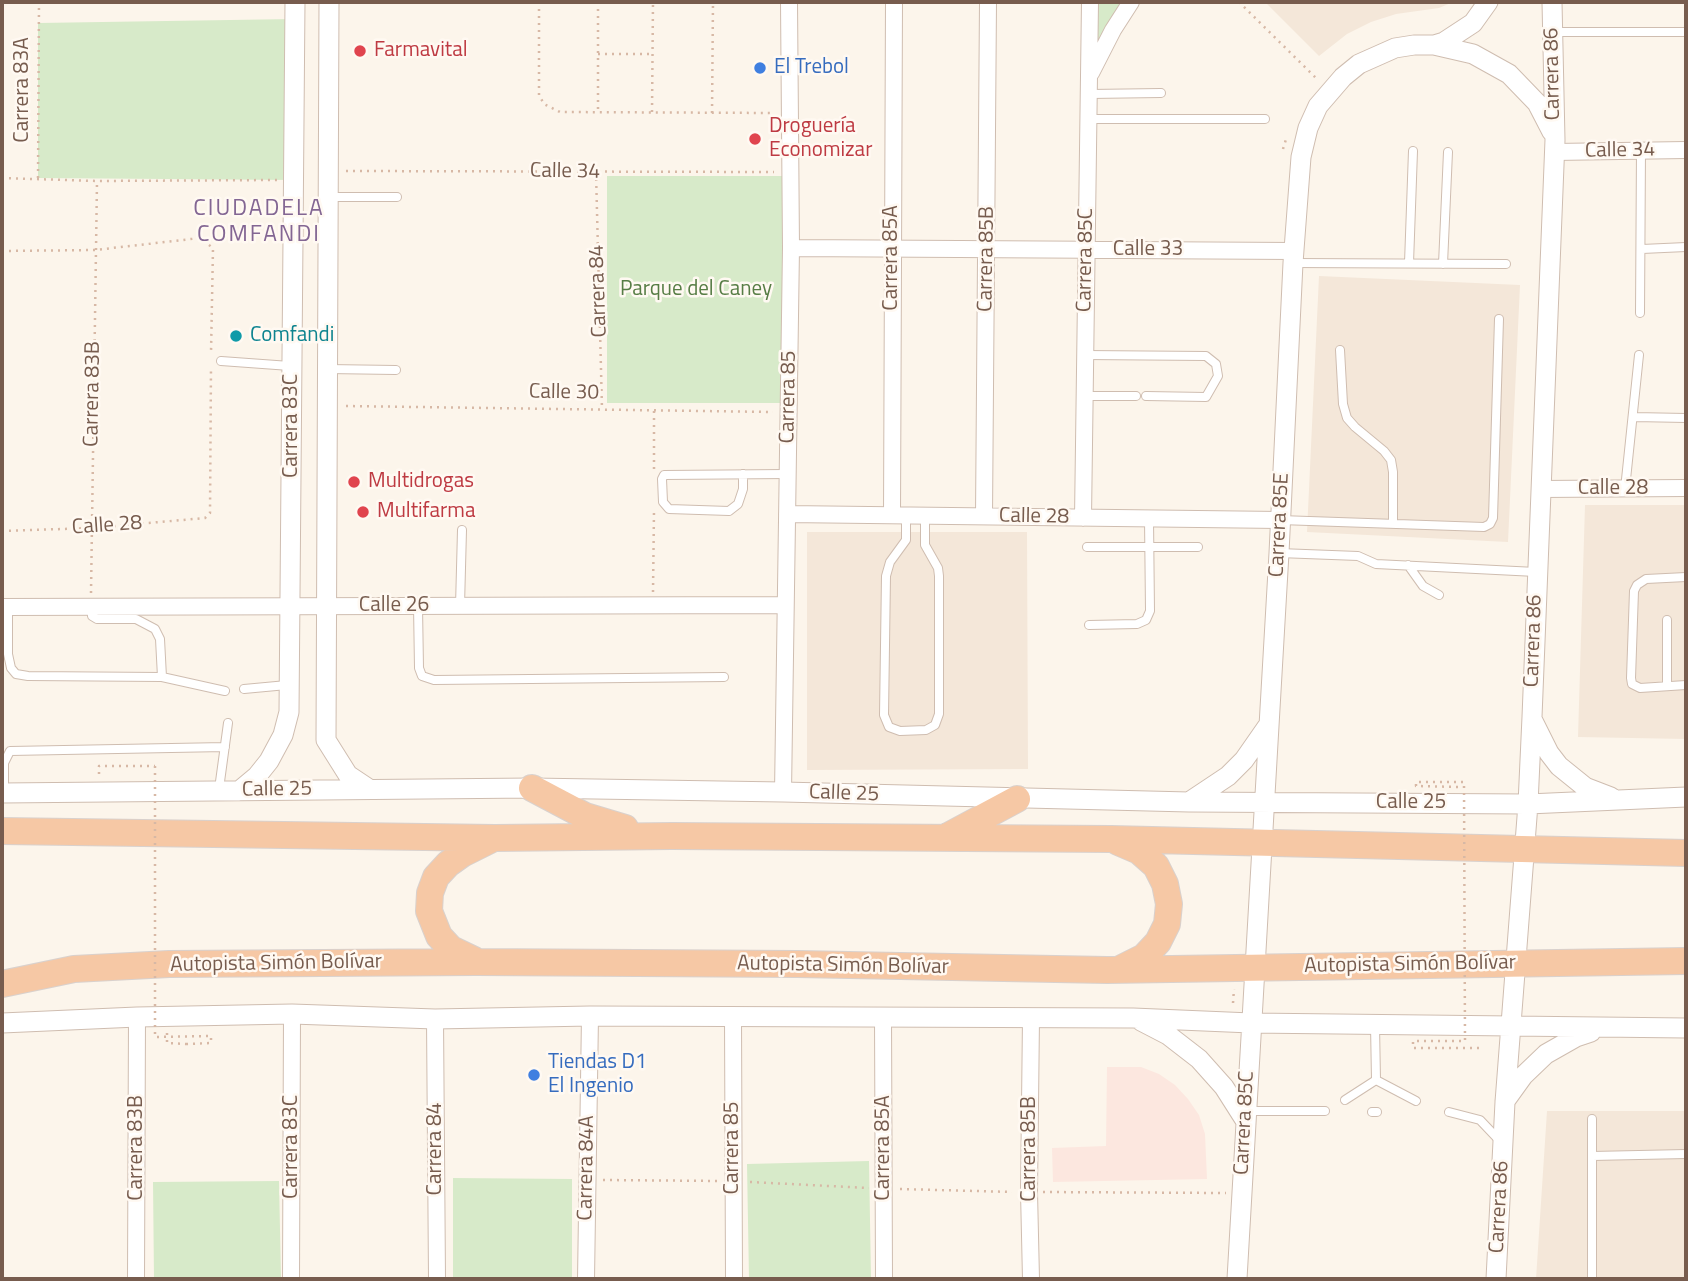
<!DOCTYPE html>
<meta charset="utf-8">
<style>
body{margin:0}
#map{position:relative;width:1688px;height:1281px;overflow:hidden;background:#fcf5eb;font-family:"Titillium Web",sans-serif}
canvas{display:block}
.frame{position:absolute;inset:0;border:4px solid #775c4e;pointer-events:none}
</style>
<div id="map">
<canvas width="1688" height="1281"></canvas>
<div class="frame"></div>
</div>
<script>
const ctx = document.querySelector('canvas').getContext('2d');
ctx.lineJoin = 'round';
function paint(path, color) { ctx.fillStyle = color; ctx.fill(path, 'evenodd'); }
const poly = rows => new Path2D(rows.map(r => 'M' + r).join(''));
function strokePath(path, color, width, dash) { ctx.strokeStyle = color; ctx.lineWidth = width; ctx.lineCap = dash ? 'butt' : 'round'; ctx.setLineDash(dash || []); ctx.stroke(path); }
function write(font, color, halo, rows, align = 'center') {
  ctx.font = font + ' "Titillium Web",sans-serif'; ctx.lineWidth = 5; ctx.setLineDash([]); ctx.textBaseline = 'middle'; ctx.strokeStyle = halo; ctx.fillStyle = color; for (const [text, x, y, turn = 0] of rows) {
    ctx.save(); ctx.translate(x, y); ctx.rotate((+turn || 0) * Math.PI / 180); ctx.textAlign = isNaN(turn) ? turn : align; if (halo) ctx.strokeText(text, 0, 0); ctx.fillText(text, 0, 0); ctx.restore();
  }
}
paint(poly([
 [1265,2,1453,2,1439,8,1396,14,1371,22,1347,34,1319,56],
 [1319,276,1520,285,1508,542,1307,532],
 [1585,505,1686,505,1686,739,1578,737],
 [807,532,1027,532,1028,769,807,770],
 [1547,1111,1686,1111,1686,1279,1536,1279]
]), '#f4e7d9');
paint(poly([
 [1107,1067,1141,1067,1159,1074,1175,1085,1188,1099,1199,1115,1205,1134,1207,1179,1053,1182,1052,1148,1106,1146]
]), '#fce7df');
paint(poly([
 [1090,2,1131,2,1090,75],
 [294,19,294,180,38,178,38,23],
 [607,176,785,176,785,403,607,403],
 [869,1161,871,1279,749,1279,747,1164],
 [453,1178,572,1179,572,1279,453,1279],
 [279,1181,281,1279,154,1279,153,1182]
]), '#d7eac9');
const service = poly([
 [1553,32,1686,32],
 [1090,94,1161,93],
 [1089,119,1265,119],
 [328,197,397,197],
 [1642,249,1686,247],
 [1293,263,1506,264],
 [1409,263,1413,151],
 [1443,264,1448,152],
 [1640,313,1641,150],
 [1340,350,1343,404,1347,418,1355,427,1384,451,1391,460,1393,472,1393,524],
 [1085,355,1206,356,1216,364,1218,376,1206,397,1146,396],
 [221,361,290,366],
 [327,369,396,370],
 [1084,396,1136,396],
 [1634,417,1686,418],
 [743,474,743,489,738,504,729,511,669,509,663,502,662,479,664,475,787,474],
 [1625,489,1639,355],
 [906,515,906,540,890,562,886,576,884,715,889,727,900,731,926,730,935,725,939,714,939,576,938,568,925,545,925,516],
 [1280,520,1484,527,1490,524,1493,518,1499,319],
 [1087,547,1198,547],
 [1279,553,1358,556,1376,564,1536,572],
 [1408,565,1423,586,1439,595],
 [1686,577,1646,579,1637,585,1634,591,1631,678,1632,684,1640,688,1686,685],
 [418,606,419,668,422,676,434,680,724,677],
 [460,606,462,530],
 [8,607,8,654,11,668,16,674,28,676,162,677,225,691],
 [91,607,92,616,97,619,136,619,155,629,160,639,162,677],
 [1667,620,1667,686],
 [1089,625,1137,624,1146,620,1150,611,1149,519],
 [244,689,287,685],
 [219,789,228,723],
 [4,793,4,763,10,751,225,747],
 [1375,1025,1376,1080],
 [1345,1100,1376,1080,1416,1101],
 [1247,1111,1325,1111],
 [1372,1112,1377,1112],
 [1449,1112,1480,1120,1499,1140],
 [1592,1119,1592,1279],
 [1592,1156,1686,1154]
]);
const minor = poly([
 [1091,73,1113,30,1131,2],
 [1554,152,1686,150],
 [791,248,1294,251],
 [1540,489,1686,488],
 [787,514,1280,520],
 [892,515,894,2],
 [984,516,988,2],
 [1083,518,1090,2],
 [2,607,785,605],
 [783,792,791,248,789,2],
 [883,1016,884,1279],
 [733,1017,734,1279],
 [1031,1018,1029,1192,1031,1279],
 [435,1019,437,1279],
 [136,1279,137,1017],
 [291,1279,292,1014],
 [586,1279,590,1016]
]);
const tertiary = poly([
 [329,2,326,740,348,775,369,789],
 [1434,45,1473,54,1509,74,1537,103,1552,132],
 [1533,721,1549,753,1559,766,1585,787,1611,797],
 [239,791,257,776,269,761,283,735,289,712,295,2],
 [2,793,532,788,783,792,1189,802,1528,804,1686,797],
 [1189,802,1228,776,1244,760,1267,727],
 [1141,1021,1168,1035,1199,1059,1224,1087,1245,1120],
 [2,1023,137,1017,292,1014,435,1019,590,1016,1133,1018,1251,1023,1686,1028],
 [1505,1101,1523,1076,1546,1054,1576,1037,1591,1032],
 [1237,1279,1279,553,1293,263,1301,157,1308,128,1318,106,1343,77,1359,64,1395,48,1414,45,1434,45,1444,42,1473,23,1488,2],
 [1496,1279,1505,1102,1528,804,1532,717,1555,140,1552,2]
]);
const trunk = poly([
 [532,788,585,816,625,828],
 [2,831,495,838,672,836,1111,839,1686,853],
 [948,836,1017,799],
 [1118,842,1139,851,1156,866,1165,884,1169,904,1167,924,1158,942,1144,957,1122,968],
 [474,960,451,949,439,936,429,911,430,893,436,877,448,864,462,854,490,840],
 [2,984,74,969,169,964,476,962,797,964,1107,970,1686,961]
]);
strokePath(service, '#cfbdb0', 10);
strokePath(minor, '#cfbdb0', 18);
strokePath(tertiary, '#cfbdb0', 21);
strokePath(trunk, '#d9d1cd', 28);
strokePath(poly([
 [539,2,539,95,544,104,560,112,774,113],
 [598,2,598,112],
 [1239,2,1317,79],
 [598,54,653,54],
 [652,112,653,2],
 [712,113,713,2],
 [1283,149,1287,136],
 [346,171,774,172],
 [596,172,602,409],
 [2,178,97,181,277,180],
 [38,178,39,2],
 [2,251,95,250,200,238,213,248,211,353],
 [346,406,773,412],
 [654,469,654,410],
 [2,531,92,528,205,518,210,513,211,367],
 [653,592,654,511],
 [91,593,97,181],
 [99,774,99,766,155,766],
 [1233,1003,1234,989],
 [167,1033,167,1043,187,1044],
 [603,1180,719,1181],
 [750,1182,869,1188],
 [900,1189,1012,1192],
 [1043,1192,1226,1193]
]), '#d7b8a5', 2.5, [2, 5]);
strokePath(service, '#fff', 8);
strokePath(minor, '#fff', 16);
strokePath(tertiary, '#fff', 19);
strokePath(trunk, '#f6c8a5', 26);
strokePath(poly([
 [155,766,155,1037,211,1036,211,1043,187,1044],
 [1458,787,1416,786,1416,782,1464,782,1465,1041,1413,1041,1413,1048,1481,1048]
]), '#d7b8a5', 2.5, [2, 5]);
for (const [x, y, r, color] of [
 [360,51,7,"#e0444e"],
 [760,68,7,"#3f7fe0"],
 [755,139,7,"#e0444e"],
 [236,336,7,"#0f9aa8"],
 [354,482,7,"#e0444e"],
 [363,512,7,"#e0444e"],
 [534,1075,7,"#3f7fe0"]
]) { const dot = new Path2D(); dot.arc(x, y, r, 0, 2 * Math.PI); ctx.fillStyle = color; ctx.fill(dot); strokePath(dot, '#fff9f2', 2.5); }
write('21px', '#be3a42', '#fff9f2', [
 ["Farmavital",374,51],
 ["Droguería",769,127],
 ["Economizar",769,151],
 ["Multidrogas",368,482],
 ["Multifarma",377,512]
], 'left');
write('21px', '#366cbe', '#fff9f2', [
 ["El Trebol",774,68],
 ["Tiendas D1",548,1063],
 ["El Ingenio",548,1087]
], 'left');
write('21px', '#775c4e', '#fff9f2', [
 ["Carrera 86",1553,74,-91],
 ["Carrera 83A",23,90,-90],
 ["Calle 34",1620,151,-1],
 ["Calle 34",565,172,1],
 ["Calle 33",1148,250],
 ["Carrera 85A",892,258,-90],
 ["Carrera 85B",987,259,-89],
 ["Carrera 85C",1086,260,-89],
 ["Carrera 84",599,291,-92],
 ["Calle 30",564,393,1],
 ["Carrera 83B",93,394,-89],
 ["Carrera 85",789,397,-89],
 ["Carrera 83C",292,426,-90],
 ["Calle 28",1613,489],
 ["Calle 28",1034,517,1],
 ["Carrera 85E",1280,525,-87],
 ["Calle 28",107,526,-4],
 ["Calle 26",394,606],
 ["Carrera 86",1534,641,-88],
 ["Calle 25",277,790,-1],
 ["Calle 25",844,794,2],
 ["Calle 25",1411,803],
 ["Autopista Simón Bolívar",276,964,-1],
 ["Autopista Simón Bolívar",1410,965,-1],
 ["Autopista Simón Bolívar",843,966,1],
 ["Carrera 85C",1245,1123,-87],
 ["Carrera 83C",292,1147,-90],
 ["Carrera 83B",137,1148,-90],
 ["Carrera 85",733,1148,-90],
 ["Carrera 85A",884,1148,-90],
 ["Carrera 84",436,1149,-90],
 ["Carrera 85B",1030,1149,-90],
 ["Carrera 84A",587,1168,-89],
 ["Carrera 86",1500,1207,-87]
]);
write('21px', '#577d45', '#fff9f2', [
 ["Parque del Caney",696,290]
]);
write('21px', '#0d838f', '#fff9f2', [
 ["Comfandi",250,336]
], 'left');
ctx.letterSpacing = '2px';
write('23px', '#836693', '#fff9f2', [
 ["CIUDADELA",259,209],
 ["COMFANDI",259,235]
]);
ctx.letterSpacing = '0px';
</script>
